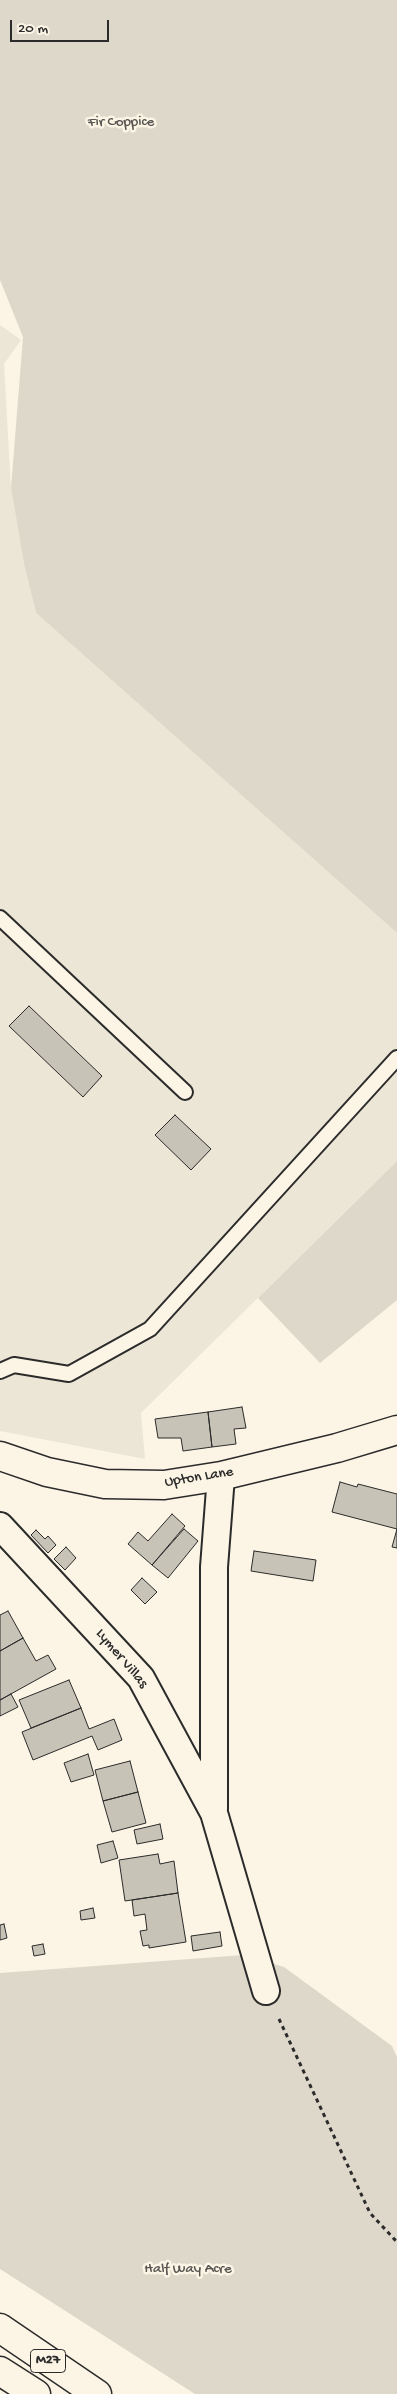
<!DOCTYPE html>
<style>
body{margin:0}
#map{position:relative;width:397px;height:2394px;overflow:hidden;background:#fcf5e5;font-family:"Gochi Hand",sans-serif}
canvas{display:block}
.scale{position:absolute;left:10px;top:20px;width:99px;height:22px;box-sizing:border-box;border:2px solid #2b2b2b;border-top:0;padding-left:6px;font-size:15px;line-height:18px;white-space:nowrap;color:#2b2b2b;-webkit-text-stroke:4px #fcf5e5;paint-order:stroke}
</style>
<div id="map">
<canvas width="397" height="2394"></canvas>
<div class="scale">20 m</div>
</div>
<script>
const ctx = document.querySelector('canvas').getContext('2d');
ctx.lineJoin = 'round';
function paint(path, color) { ctx.fillStyle = color; ctx.fill(path, 'evenodd'); }
const poly = rows => new Path2D(rows.map(r => 'M' + r).join(''));
function strokePath(path, color, width, dash) { ctx.strokeStyle = color; ctx.lineWidth = width; ctx.lineCap = dash ? 'butt' : 'round'; ctx.setLineDash(dash || []); ctx.stroke(path); }
function write(font, color, halo, rows, align = 'center') {
  ctx.font = font + ' "Gochi Hand",sans-serif'; ctx.lineWidth = 5; ctx.setLineDash([]); ctx.textBaseline = 'middle'; ctx.strokeStyle = halo; ctx.fillStyle = color; for (const [text, x, y, turn = 0] of rows) {
    ctx.save(); ctx.translate(x, y); ctx.rotate((+turn || 0) * Math.PI / 180); ctx.textAlign = isNaN(turn) ? turn : align; if (halo) ctx.strokeText(text, 0, 0); ctx.fillText(text, 0, 0); ctx.restore();
  }
}
paint(poly([
 [0,325,21,340,4,364,11,488,24,564,36,613,397,933,397,1161,141,1413,145,1459,0,1431]
]), '#ece6d7');
paint(poly([
 [0,0,397,0,397,933,36,613,24,564,11,488,23,337,0,280],
 [397,1161,397,1300,320,1363,258,1298],
 [244,1955,284,1967,392,2046,397,2057,397,2394,195,2394,0,2269,0,1973]
]), '#ded8ca');
const building = poly([
 [29,1006,102,1076,83,1097,9,1026,29,1006],
 [175,1115,211,1149,191,1170,155,1135,175,1115],
 [242,1407,246,1428,234,1429,236,1444,212,1447,208,1412,242,1407],
 [208,1412,212,1447,183,1451,181,1438,158,1438,155,1419,208,1412],
 [340,1482,357,1487,358,1484,397,1494,397,1548,392,1547,397,1529,332,1512,340,1482],
 [172,1514,185,1526,152,1565,128,1544,138,1532,148,1541,172,1514],
 [184,1529,198,1541,168,1578,152,1565,184,1529],
 [36,1530,45,1539,48,1536,56,1545,48,1553,31,1535,36,1530],
 [66,1547,76,1558,65,1570,54,1559,66,1547],
 [254,1551,316,1560,313,1581,251,1571,254,1551],
 [142,1578,157,1592,145,1604,131,1590,142,1578],
 [8,1611,23,1638,0,1651,0,1615,8,1611],
 [23,1638,36,1661,48,1655,56,1669,0,1700,0,1651,23,1638],
 [69,1680,81,1708,31,1728,19,1700,69,1680],
 [11,1694,18,1707,0,1716,0,1700,11,1694],
 [81,1708,89,1729,114,1719,122,1740,98,1750,92,1736,33,1760,22,1732,81,1708],
 [88,1754,94,1775,71,1782,64,1763,88,1754],
 [130,1761,138,1792,103,1801,95,1770,130,1761],
 [138,1792,146,1823,112,1832,103,1801,138,1792],
 [160,1824,163,1839,137,1844,134,1830,160,1824],
 [113,1841,118,1858,101,1863,97,1845,113,1841],
 [158,1854,160,1864,174,1861,178,1893,125,1901,119,1860,158,1854],
 [178,1893,186,1942,149,1948,149,1945,143,1946,140,1931,147,1930,145,1914,134,1916,132,1900,178,1893],
 [93,1908,95,1918,81,1920,80,1911,93,1908],
 [4,1924,7,1938,0,1940,0,1925,4,1924],
 [220,1932,222,1946,193,1951,191,1936,220,1932],
 [43,1944,45,1954,34,1956,32,1946,43,1944]
]);
paint(building, '#c8c3b7');
strokePath(building, '#2b2b2b', 1);
const service = poly([
 [0,918,185,1092],
 [0,1371,14,1365,69,1374,150,1329,397,1058]
]);
const minor = poly([
 [0,1526,141,1678,214,1813,266,1991],
 [214,1809,214,1567,221,1476]
]);
const tertiary = poly([
 [0,1456,47,1472,105,1484,164,1485,221,1476,337,1448,397,1430]
]);
const motorway = poly([
 [0,2328,97,2394],
 [0,2371,36,2394]
]);
strokePath(service, '#2b2b2b', 18);
strokePath(minor, '#2b2b2b', 30);
strokePath(tertiary, '#2b2b2b', 31);
strokePath(motorway, '#2b2b2b', 31);
strokePath(poly([
 [279,2019,370,2213,397,2242]
]), '#2b2b2b', 3, [4, 4]);
strokePath(service, '#fcf5e5', 14);
strokePath(minor, '#fcf5e5', 26);
strokePath(tertiary, '#fcf5e5', 28);
strokePath(motorway, '#fcf5e5', 28);
for (const [x, y, w] of [
 [48,2361,35]
]) { const box = new Path2D(); box.roundRect(x - w / 2, y - 11.5, w, 23, 4); ctx.fillStyle = '#fcf5e5'; ctx.fill(box); strokePath(box, '#2b2b2b', 1); }
write('bold 14px', '#2b2b2b', null, [
 ["M27",48,2361]
]);
write('15px', '#585653', '#fcf5e5', [
 ["Fir Coppice",121,123],
 ["Half Way Acre",188,2270]
]);
write('15px', '#2b2b2b', '#fcf5e5', [
 ["Upton Lane",199,1478,-9],
 ["Lymer Villas",121,1659,50]
]);
</script>
